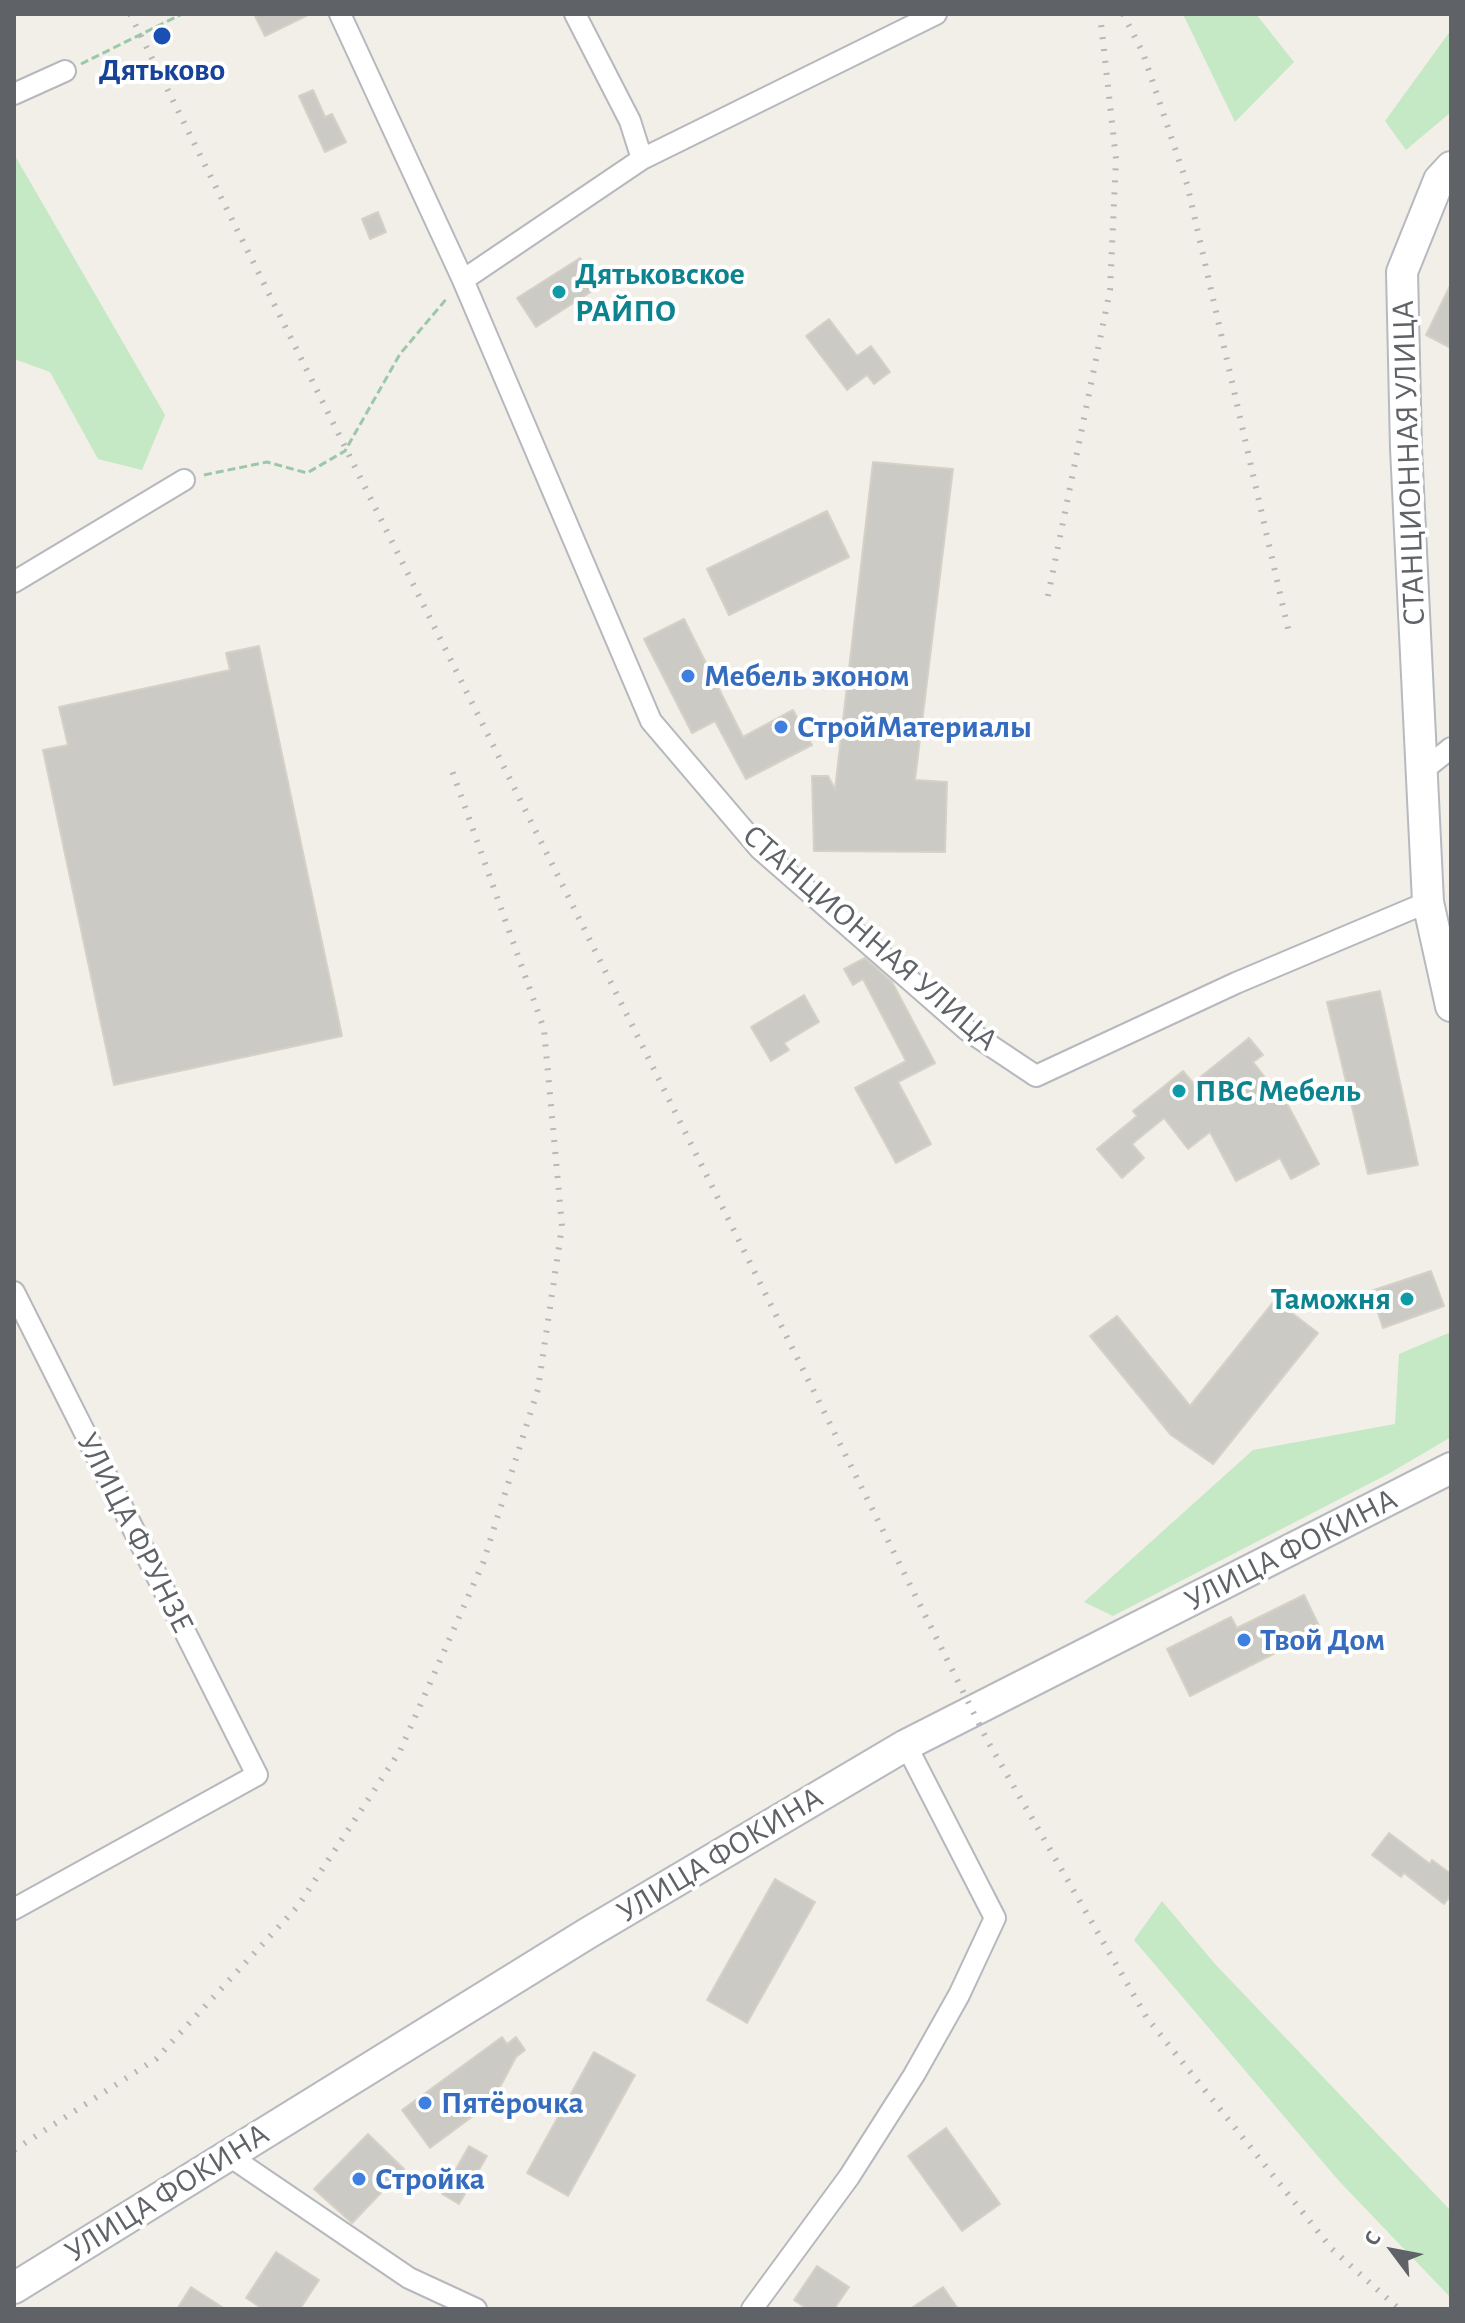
<!DOCTYPE html>
<meta charset="utf-8">
<style>
body{margin:0}
#map{position:relative;width:1465px;height:2323px;overflow:hidden;background:#f1efe8;font-family:"Alegreya Sans",sans-serif}
canvas{display:block}
.frame{position:absolute;inset:0;border:16px solid #5f6368;pointer-events:none}
.north{position:absolute;left:1353px;top:2211px;width:80px;height:80px;-webkit-text-stroke:6px #fff;paint-order:stroke;rotate:302deg;font-size:22px;font-weight:700;line-height:32px;text-align:center;color:#5f6368}
.north::after{content:'';display:block;margin:auto;width:28px;height:36px;background:#5f6368;clip-path:polygon(50% 0,100% 100%,50% 72%,0 100%)}
</style>
<div id="map">
<canvas width="1465" height="2323"></canvas>
<div class="frame"></div>
<div class="north">С</div>
</div>
<script>
const ctx = document.querySelector('canvas').getContext('2d');
ctx.lineJoin = 'round';
function paint(path, color) { ctx.fillStyle = color; ctx.fill(path, 'evenodd'); }
const poly = rows => new Path2D(rows.map(r => 'M' + r).join(''));
function strokePath(path, color, width, dash) { ctx.strokeStyle = color; ctx.lineWidth = width; ctx.lineCap = dash ? 'butt' : 'round'; ctx.setLineDash(dash || []); ctx.stroke(path); }
function write(font, color, halo, rows, align = 'center') {
  ctx.font = font + ' "Alegreya Sans",sans-serif'; ctx.lineWidth = 8; ctx.setLineDash([]); ctx.textBaseline = 'middle'; ctx.strokeStyle = halo; ctx.fillStyle = color; for (const [text, x, y, turn = 0] of rows) {
    ctx.save(); ctx.translate(x, y); ctx.rotate((+turn || 0) * Math.PI / 180); ctx.textAlign = isNaN(turn) ? turn : align; if (halo) ctx.strokeText(text, 0, 0); ctx.fillText(text, 0, 0); ctx.restore();
  }
}
paint(poly([
 [1183,14,1256,14,1294,62,1235,122],
 [1451,30,1451,112,1406,150,1385,121],
 [14,154,165,415,142,470,98,459,50,372,14,359],
 [1451,1332,1451,1437,1388,1474,1113,1616,1084,1602,1253,1450,1395,1424,1399,1354],
 [1162,1901,1215,1964,1451,2211,1451,2298,1339,2181,1134,1940]
]), '#c5e8c5');
const building = poly([
 [254,14,310,14,265,36,254,14],
 [313,90,325,117,332,114,346,142,325,152,299,96,313,90],
 [378,212,386,232,370,239,362,219,378,212],
 [580,258,600,286,536,327,517,298,580,258],
 [1451,284,1451,348,1426,335,1451,284],
 [829,319,857,356,871,346,890,372,874,384,867,375,847,390,806,336,829,319],
 [873,462,953,469,915,780,947,782,945,852,814,851,812,776,828,776,835,789,873,462],
 [827,511,849,557,729,615,707,569,827,511],
 [684,619,743,737,793,710,812,745,746,779,715,721,692,733,644,639,684,619],
 [259,646,342,1036,114,1085,43,750,68,745,59,707,230,670,226,653,259,646],
 [865,958,892,982,935,1063,898,1082,931,1144,896,1163,855,1088,906,1061,863,979,853,985,844,969,865,958],
 [1380,991,1418,1165,1368,1174,1327,1002,1380,991],
 [804,995,819,1022,784,1043,789,1050,771,1061,751,1027,804,995],
 [1249,1038,1263,1055,1253,1062,1278,1094,1281,1092,1319,1164,1291,1179,1280,1158,1236,1181,1210,1132,1188,1149,1164,1118,1132,1144,1144,1158,1122,1178,1097,1149,1137,1116,1133,1111,1183,1071,1193,1083,1249,1038],
 [1431,1271,1444,1306,1383,1328,1371,1291,1431,1271],
 [1275,1300,1318,1333,1213,1464,1171,1435,1090,1336,1117,1316,1190,1406,1275,1300],
 [1304,1595,1321,1630,1190,1696,1167,1649,1231,1617,1237,1628,1304,1595],
 [1389,1833,1430,1864,1432,1860,1451,1874,1451,1895,1444,1904,1404,1873,1401,1877,1372,1855,1389,1833],
 [775,1879,815,1902,747,2023,707,2000,775,1879],
 [502,2037,507,2044,516,2037,525,2050,516,2057,492,2102,430,2148,402,2110,502,2037],
 [594,2052,635,2075,568,2196,527,2173,594,2052],
 [946,2128,1000,2204,962,2231,908,2156,946,2128],
 [368,2134,404,2169,352,2223,314,2189,368,2134],
 [469,2146,487,2156,459,2204,442,2194,469,2146],
 [276,2252,319,2280,300,2309,263,2309,246,2298,276,2252],
 [817,2266,849,2287,834,2309,807,2309,794,2300,817,2266],
 [191,2287,225,2309,177,2309,191,2287],
 [943,2287,958,2309,910,2309,943,2287]
]);
paint(building, '#cccac5');
strokePath(building, '#d6d1c6', 2);
const street = poly([
 [340,14,463,280,642,159,936,14],
 [575,14,630,121,642,159],
 [14,94,65,71],
 [463,280,651,721,760,849,967,1030,1036,1076,1236,983,1428,902],
 [14,582,184,480],
 [1422,771,1451,748],
 [14,1292,257,1775,14,1909],
 [228,2155,409,2278,476,2309],
 [752,2309,849,2177,914,2075,959,1995,995,1918,906,1745]
]);
const secondary = poly([
 [1451,167,1439,180,1402,272,1406,448,1428,902,1451,1006],
 [14,2288,588,1933,906,1745,1451,1468]
]);
strokePath(street, '#b5b8bc', 24);
strokePath(secondary, '#b6babf', 34);
strokePath(poly([
 [81,64,182,14],
 [204,475,267,462,307,473,345,451,400,354,448,297]
]), '#9cc7a9', 3, [8, 4]);
strokePath(street, '#fff', 20);
strokePath(secondary, '#fff', 30);
strokePath(poly([
 [130,14,987,1740,1147,2018,1332,2249,1399,2309],
 [1123,14,1143,53,1187,184,1289,633],
 [1048,596,1110,290,1116,159,1100,14],
 [14,2150,156,2059,298,1906,400,1751,483,1563,538,1389,562,1226,544,1029,450,765]
]), '#b6b7b8', 6, [2, 10]);
for (const [x, y, r, color] of [
 [162,36,10,"#1a4fb4"],
 [559,292,8,"#0f9aa8"],
 [688,676,8,"#3f7fe0"],
 [781,727,8,"#3f7fe0"],
 [1179,1091,8,"#0f9aa8"],
 [1407,1299,8,"#0f9aa8"],
 [1244,1640,8,"#3f7fe0"],
 [425,2103,8,"#3f7fe0"],
 [359,2179,8,"#3f7fe0"]
]) { const dot = new Path2D(); dot.arc(x, y, r, 0, 2 * Math.PI); ctx.fillStyle = color; ctx.fill(dot); strokePath(dot, '#fff', 3); }
write('bold 32px', '#164399', '#fff', [
 ["Дятьково",162,70]
]);
write('bold 32px', '#0d838f', '#fff', [
 ["Дятьковское",575,274],
 ["РАЙПО",575,311],
 ["ПВС Мебель",1195,1091],
 ["Таможня",1391,1299,"right"]
], 'left');
write('32px', '#5f6368', '#fff', [
 ["СТАНЦИОННАЯ УЛИЦА",1409,463,-92],
 ["СТАНЦИОННАЯ УЛИЦА",870,938,41],
 ["УЛИЦА ФРУНЗЕ",135,1533,63],
 ["УЛИЦА ФОКИНА",1291,1550,-27],
 ["УЛИЦА ФОКИНА",720,1855,-31],
 ["УЛИЦА ФОКИНА",167,2193,-32]
]);
write('bold 32px', '#366cbe', '#fff', [
 ["Мебель эконом",704,676],
 ["СтройМатериалы",797,727],
 ["Твой Дом",1260,1640],
 ["Пятёрочка",441,2103],
 ["Стройка",375,2179]
], 'left');
</script>
